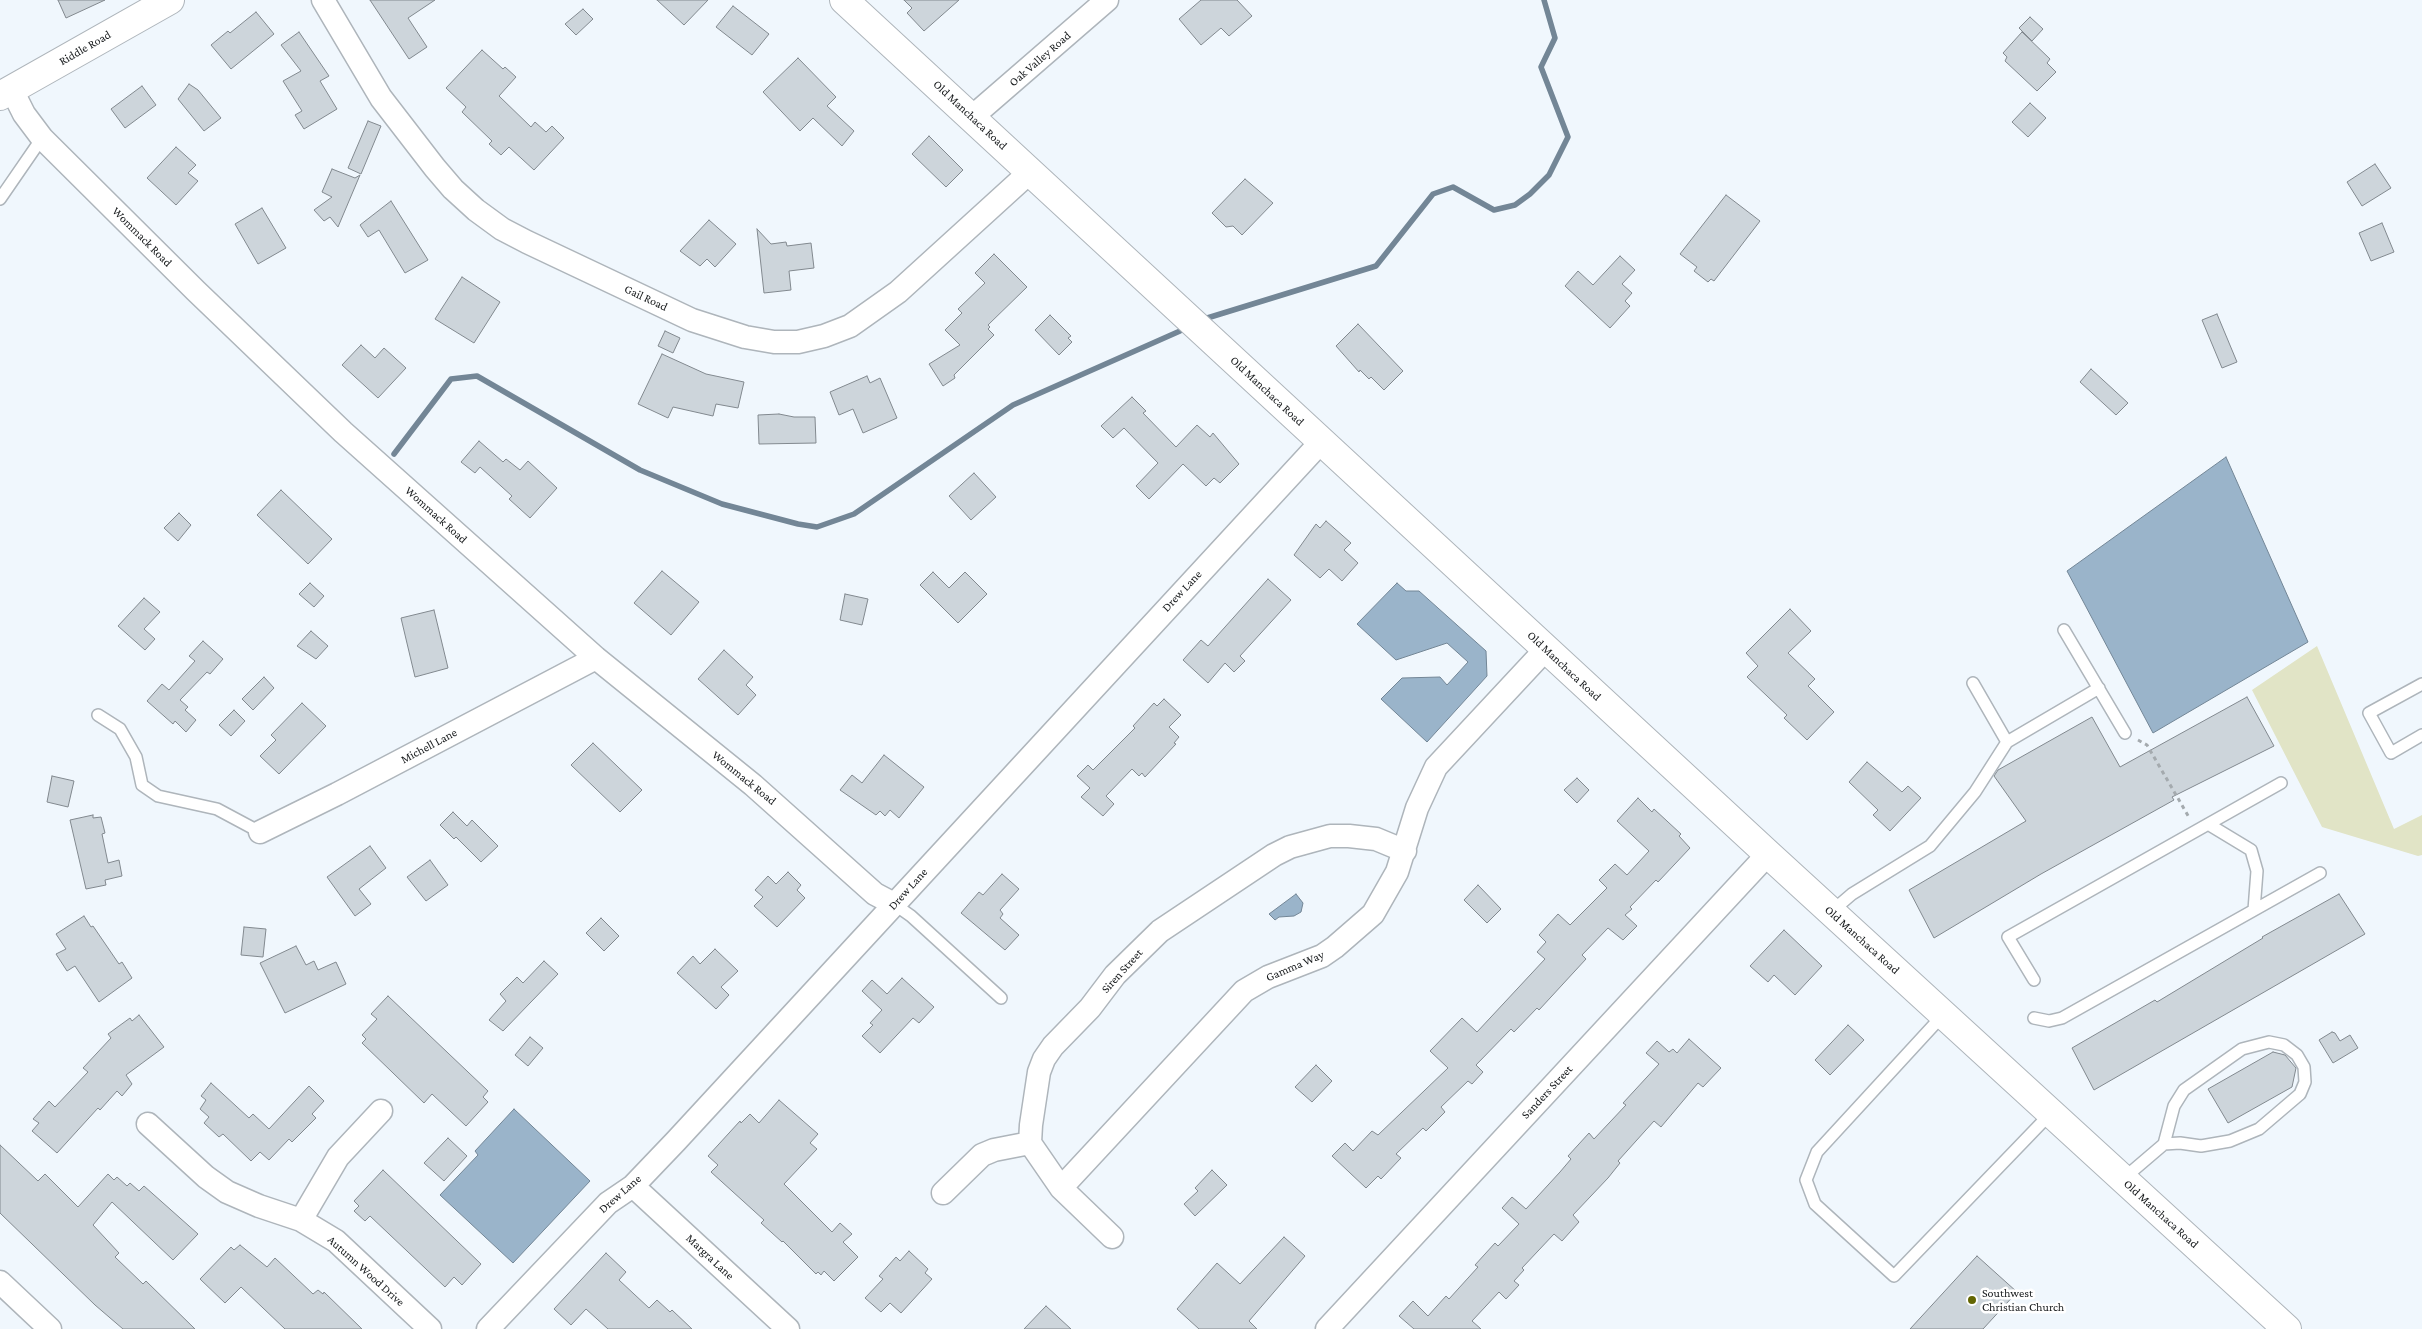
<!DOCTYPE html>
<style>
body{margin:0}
canvas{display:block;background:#f0f7fd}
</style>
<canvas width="2422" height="1329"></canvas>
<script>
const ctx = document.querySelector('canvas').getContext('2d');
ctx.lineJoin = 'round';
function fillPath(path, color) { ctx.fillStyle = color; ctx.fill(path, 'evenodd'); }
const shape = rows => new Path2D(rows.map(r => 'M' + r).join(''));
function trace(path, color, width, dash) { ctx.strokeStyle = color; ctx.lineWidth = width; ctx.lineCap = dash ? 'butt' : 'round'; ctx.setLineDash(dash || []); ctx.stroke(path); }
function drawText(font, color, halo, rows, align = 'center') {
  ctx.font = font + ' "Crimson Pro",serif'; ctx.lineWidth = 5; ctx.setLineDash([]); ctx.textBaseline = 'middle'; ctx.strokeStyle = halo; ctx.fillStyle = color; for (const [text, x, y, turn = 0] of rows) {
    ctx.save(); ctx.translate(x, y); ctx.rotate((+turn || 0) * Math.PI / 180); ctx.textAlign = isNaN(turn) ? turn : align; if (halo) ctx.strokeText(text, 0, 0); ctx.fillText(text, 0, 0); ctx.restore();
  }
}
const green = shape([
 [2317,646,2394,829,2422,815,2422,855,2418,856,2322,827,2252,690]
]);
const water = shape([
 [2226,457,2308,642,2153,733,2067,571,2226,457],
 [1397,583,1406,591,1419,591,1486,651,1487,676,1427,742,1381,699,1402,678,1440,677,1447,685,1468,662,1447,643,1396,660,1357,624,1397,583],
 [1296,894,1303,903,1301,912,1294,916,1279,917,1275,920,1269,914,1296,894],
 [514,1109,590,1181,513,1263,440,1195,478,1155,475,1151,514,1109]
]);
const stream = shape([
 [1204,319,1376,266,1433,194,1453,187,1494,210,1515,205,1530,194,1549,175,1568,137,1541,67,1555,38,1544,0],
 [394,454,451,379,477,376,640,470,722,504,798,524,817,527,854,514,1013,405,1180,331]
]);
const building = shape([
 [58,0,105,0,66,18,58,0],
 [370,0,435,0,408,18,427,47,409,59,370,0],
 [657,0,708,0,684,25,657,0],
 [904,0,959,0,924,31,907,13,912,8,904,0],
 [1201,0,1237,0,1252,16,1229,36,1221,28,1201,45,1179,19,1201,0],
 [733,6,769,34,752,55,716,27,733,6],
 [583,9,593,19,576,35,565,24,583,9],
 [256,12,274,34,231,69,211,45,228,31,230,33,256,12],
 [2030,17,2043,29,2032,41,2019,28,2030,17],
 [299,32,329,76,320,81,337,109,304,129,295,115,302,111,283,81,301,71,281,45,299,32],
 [2022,32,2050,59,2047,63,2056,72,2037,91,2005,61,2007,57,2003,53,2022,32],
 [482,50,503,69,505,67,516,77,499,96,531,127,535,122,546,132,552,126,564,138,534,170,509,147,501,155,489,144,492,141,462,112,466,107,446,88,482,50],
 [798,58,836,97,827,106,854,131,842,146,813,118,800,131,763,92,798,58],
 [189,84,198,90,221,118,204,131,178,99,189,84],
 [142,86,156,105,125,128,111,109,142,86],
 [2030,103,2046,118,2028,137,2012,122,2030,103],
 [368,121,381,126,361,174,348,168,368,121],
 [929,136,963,170,946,187,912,154,929,136],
 [176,147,196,165,188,173,198,181,176,205,147,178,176,147],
 [2375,164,2391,188,2362,206,2347,182,2375,164],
 [332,169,355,178,360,175,338,227,330,217,324,221,314,210,332,197,322,192,332,169],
 [1245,179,1273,203,1242,235,1233,226,1226,227,1212,213,1245,179],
 [1726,195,1760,221,1714,281,1711,279,1708,282,1694,271,1697,267,1680,254,1726,195],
 [391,201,428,260,405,273,379,230,368,237,360,225,391,201],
 [262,208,286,248,258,264,235,224,262,208],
 [709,220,736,244,715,267,707,259,700,266,680,251,709,220],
 [2382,223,2394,252,2371,261,2359,233,2382,223],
 [757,229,771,244,786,242,787,246,811,243,814,268,789,271,791,290,764,293,757,229],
 [994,254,1027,287,988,325,990,327,988,329,994,335,954,375,955,378,943,386,929,364,960,345,945,330,962,313,958,309,985,283,975,273,994,254],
 [1620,256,1635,270,1622,284,1632,293,1625,301,1630,306,1610,328,1565,286,1578,271,1593,285,1620,256],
 [462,277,500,302,474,343,435,319,462,277],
 [2217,314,2237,362,2222,368,2202,320,2217,314],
 [1050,315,1071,336,1068,338,1072,342,1059,355,1035,330,1050,315],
 [1358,324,1403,371,1384,390,1371,377,1369,379,1360,370,1359,372,1336,346,1358,324],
 [665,331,680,338,673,353,658,346,665,331],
 [361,345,375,358,384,348,406,368,378,398,342,365,361,345],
 [662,354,706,374,744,382,738,408,716,404,713,416,673,407,668,418,638,404,662,354],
 [2091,369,2128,403,2116,415,2080,382,2091,369],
 [867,376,870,383,880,378,897,418,863,433,853,409,839,415,830,392,867,376],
 [1132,397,1146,411,1143,413,1176,447,1197,425,1210,437,1213,433,1239,464,1220,483,1214,478,1206,486,1183,464,1149,499,1136,486,1158,463,1124,428,1113,438,1101,426,1132,397],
 [779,414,794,417,815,417,816,443,759,444,758,415,779,414],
 [479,441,503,462,506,459,520,470,528,461,557,488,530,518,509,499,512,496,480,467,475,473,461,462,479,441],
 [974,473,996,497,971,520,949,496,974,473],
 [281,490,332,539,308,564,257,515,281,490],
 [179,513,191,525,178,541,164,528,179,513],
 [1326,521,1351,543,1344,550,1358,563,1342,581,1329,569,1320,578,1294,555,1316,524,1320,528,1326,521],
 [662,571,699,602,671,635,634,603,662,571],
 [933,572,949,588,965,572,987,594,958,623,920,585,933,572],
 [1268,579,1291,600,1240,656,1245,661,1234,672,1225,663,1208,683,1183,660,1201,640,1208,646,1268,579],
 [310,583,324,596,314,607,299,594,310,583],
 [845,594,868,599,862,625,840,620,845,594],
 [144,598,160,612,144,629,155,639,145,650,118,626,144,598],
 [1790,609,1811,631,1788,653,1815,679,1808,686,1834,712,1807,740,1784,718,1787,715,1747,677,1758,666,1746,653,1790,609],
 [434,610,448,668,415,677,401,618,434,610],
 [311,631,328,646,316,659,297,646,311,631],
 [203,641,223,659,210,674,207,672,180,700,188,707,185,710,196,720,186,732,175,721,173,724,147,701,162,684,169,690,195,661,189,656,203,641],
 [724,650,753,677,746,685,756,695,738,715,698,679,724,650],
 [264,677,274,688,253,710,242,699,264,677],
 [2247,697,2274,746,2172,797,2174,800,2041,874,1934,938,1909,890,2026,821,1994,776,1998,770,2092,717,2120,767,2247,697],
 [1164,699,1181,715,1169,727,1179,737,1174,743,1176,744,1145,777,1142,773,1139,776,1132,769,1106,796,1114,804,1103,816,1081,797,1090,788,1077,776,1088,765,1093,770,1135,728,1133,726,1154,703,1157,706,1164,699],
 [302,703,326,726,279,774,260,756,276,740,271,735,302,703],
 [234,710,245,721,231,736,219,725,234,710],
 [593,743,642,790,620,812,571,765,593,743],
 [884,755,924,787,899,818,890,810,885,816,880,811,876,815,840,790,852,775,862,783,884,755],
 [1867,762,1902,792,1908,786,1921,798,1890,831,1873,815,1878,810,1849,782,1867,762],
 [52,776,74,781,68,807,47,802,52,776],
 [1577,778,1589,790,1577,803,1564,790,1577,778],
 [1638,798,1652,812,1654,809,1681,834,1679,836,1690,848,1658,882,1656,880,1630,907,1632,909,1625,915,1637,926,1623,940,1608,928,1582,955,1586,959,1539,1010,1537,1008,1514,1032,1511,1029,1476,1065,1483,1072,1472,1084,1468,1081,1441,1107,1445,1112,1426,1131,1423,1128,1396,1154,1401,1158,1381,1179,1378,1176,1366,1188,1332,1156,1345,1143,1353,1151,1372,1131,1378,1135,1448,1068,1430,1051,1462,1018,1477,1032,1545,959,1537,952,1546,942,1539,935,1558,914,1570,925,1607,888,1599,880,1615,864,1627,875,1649,851,1617,821,1638,798],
 [453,812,467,826,472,820,498,846,481,862,456,837,454,839,440,825,453,812],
 [93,815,93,818,101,817,105,833,102,834,108,863,119,860,122,876,105,880,106,885,86,889,70,820,93,815],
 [370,846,386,868,359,889,371,904,355,916,327,877,370,846],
 [430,860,448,885,426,901,407,877,430,860],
 [788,872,801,885,797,890,805,898,777,927,754,906,763,897,755,890,768,876,776,884,788,872],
 [1002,874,1019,889,1000,910,1003,914,1000,918,1019,935,1005,950,961,913,979,892,983,895,1002,874],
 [1478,885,1501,909,1487,923,1464,900,1478,885],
 [2339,894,2365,934,2094,1090,2072,1048,2155,1000,2157,1002,2263,938,2262,937,2339,894],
 [84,916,91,927,93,926,119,964,122,962,132,978,99,1002,75,966,67,971,56,954,66,949,56,934,84,916],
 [601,918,619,936,604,951,586,933,601,918],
 [244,927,266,929,263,957,241,955,244,927],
 [1784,930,1822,966,1795,995,1774,975,1768,982,1750,966,1784,930],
 [296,946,306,965,314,961,318,970,336,962,346,984,285,1013,260,963,296,946],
 [715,949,738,971,721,987,729,995,716,1009,677,973,693,956,700,964,715,949],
 [544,961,558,974,503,1031,489,1020,506,1001,500,994,517,977,523,983,544,961],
 [902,978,934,1007,919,1023,913,1018,880,1053,862,1036,873,1025,870,1023,882,1010,862,991,872,980,887,994,902,978],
 [388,996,488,1091,483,1097,488,1102,466,1126,432,1094,424,1103,362,1043,366,1039,362,1035,377,1019,371,1014,388,996],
 [139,1015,164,1047,126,1075,132,1084,122,1096,117,1091,100,1110,98,1108,57,1153,32,1131,39,1123,33,1119,49,1101,55,1107,88,1072,83,1068,111,1038,108,1034,130,1018,132,1021,139,1015],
 [1848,1025,1864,1040,1830,1075,1815,1060,1848,1025],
 [2332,1032,2335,1033,2340,1041,2350,1035,2358,1048,2333,1063,2319,1040,2332,1032],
 [530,1037,543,1048,528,1066,515,1055,530,1037],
 [1689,1039,1721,1068,1703,1087,1698,1083,1661,1127,1654,1121,1618,1161,1620,1163,1608,1178,1573,1215,1579,1222,1562,1241,1554,1234,1522,1268,1524,1270,1514,1281,1519,1285,1506,1299,1499,1292,1472,1321,1481,1329,1414,1329,1399,1316,1413,1301,1428,1316,1446,1296,1449,1299,1478,1267,1475,1265,1495,1243,1498,1246,1519,1224,1502,1208,1512,1197,1526,1209,1560,1172,1571,1159,1568,1156,1589,1133,1594,1139,1626,1105,1623,1103,1659,1064,1646,1053,1657,1041,1669,1052,1673,1049,1677,1053,1689,1039],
 [2273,1052,2285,1055,2296,1068,2292,1087,2228,1123,2208,1089,2273,1052],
 [1316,1065,1332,1081,1312,1102,1295,1087,1316,1065],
 [211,1083,249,1118,253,1114,269,1129,309,1086,324,1101,312,1114,316,1118,292,1142,289,1139,269,1160,260,1152,251,1161,223,1134,219,1137,204,1123,209,1117,200,1109,206,1100,201,1096,211,1083],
 [779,1100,818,1134,810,1143,817,1149,784,1184,832,1232,840,1223,852,1234,843,1242,858,1257,834,1281,824,1271,821,1275,818,1272,816,1274,783,1241,782,1242,761,1223,764,1220,711,1172,718,1165,708,1156,740,1121,741,1123,750,1114,759,1123,779,1100],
 [448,1138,467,1156,444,1181,424,1163,448,1138],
 [0,1145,38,1181,45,1174,78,1207,108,1174,114,1180,117,1177,127,1186,130,1183,139,1191,144,1186,198,1234,173,1260,112,1202,93,1225,119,1253,115,1257,143,1284,146,1281,195,1329,123,1329,95,1305,0,1213,0,1145],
 [383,1170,481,1264,462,1285,454,1277,445,1287,370,1216,365,1221,354,1211,359,1206,354,1201,383,1170],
 [1212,1170,1227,1185,1195,1216,1184,1204,1198,1191,1195,1188,1212,1170],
 [1284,1237,1305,1256,1249,1321,1257,1329,1199,1329,1177,1309,1217,1263,1240,1284,1284,1237],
 [240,1245,267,1267,275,1258,313,1294,318,1290,323,1294,324,1292,362,1329,285,1329,241,1287,225,1303,200,1279,231,1247,234,1250,240,1245],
 [909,1251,928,1269,925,1273,932,1279,901,1313,890,1303,881,1312,865,1298,883,1279,879,1276,896,1257,900,1261,909,1251],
 [606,1253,626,1272,619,1280,649,1308,657,1300,670,1312,672,1310,692,1329,608,1329,586,1309,571,1325,554,1309,606,1253],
 [1977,1256,2017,1292,1983,1329,1910,1329,1977,1256],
 [1046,1306,1071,1329,1024,1329,1046,1306]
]);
const path = shape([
 [2138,740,2147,745,2190,819]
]);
const service = shape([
 [0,199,42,138],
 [2064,630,2125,733],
 [1973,683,2007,742],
 [2422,684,2369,713,2391,753,2422,735],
 [98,715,120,729,136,757,142,785,158,796,217,809,260,832],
 [2208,824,2251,850,2257,871,2254,910],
 [894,904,911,916,1001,998],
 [1831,912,1852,894,1930,846,1975,792,2007,742,2099,688],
 [2034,980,2008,937,2281,783],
 [1943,1015,1817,1152,1806,1180,1815,1204,1894,1276,2051,1113],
 [2034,1018,2049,1021,2062,1018,2320,873],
 [2123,1179,2164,1144,2180,1143,2201,1146,2230,1141,2259,1129,2300,1094,2305,1082,2304,1067,2297,1055,2284,1045,2269,1042,2242,1049,2184,1090,2174,1106,2164,1144]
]);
const minor = shape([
 [323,0,381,98,435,168,453,189,476,210,502,229,527,242,692,320,745,337,774,342,798,342,824,336,850,326,898,292,1031,171],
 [12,90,24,114,42,138,196,291,343,432,596,658,753,785,875,894,894,904],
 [972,117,1107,0],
 [260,832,337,794,596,658],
 [148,1124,206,1177,227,1192,259,1206,301,1220,336,1241,430,1329],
 [633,1186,788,1329],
 [1061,1188,1244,991,1268,977,1322,956,1335,947,1373,914,1397,872,1417,808,1436,767,1546,649],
 [943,1193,982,1155,994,1150,1030,1143],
 [301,1220,338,1157,381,1111],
 [1112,1237,1061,1188,1030,1143,1031,1125,1039,1072,1044,1059,1053,1046,1090,1008,1115,975,1160,931,1274,855,1290,847,1330,836,1349,836,1376,839,1405,851],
 [0,1282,50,1329],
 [488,1329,608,1203,633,1186,676,1141,1321,442],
 [1327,1329,1768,854]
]);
const tertiary = shape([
 [844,0,1768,854,2287,1329],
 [0,96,170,0]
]);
const markers = [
 [1972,1300,5,"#636602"]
];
const streetNames = [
 ["Riddle Road",85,48,-30],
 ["Oak Valley Road",1040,59,-41],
 ["Old Manchaca Road",970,115,43],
 ["Wommack Road",142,237,45],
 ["Gail Road",646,298,25],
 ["Old Manchaca Road",1267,391,43],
 ["Wommack Road",436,515,42],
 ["Drew Lane",1182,591,-47],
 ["Old Manchaca Road",1564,666,43],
 ["Michell Lane",429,746,-28],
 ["Wommack Road",744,778,39],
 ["Drew Lane",908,889,-48],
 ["Old Manchaca Road",1862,940,42],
 ["Gamma Way",1295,966,-23],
 ["Siren Street",1122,971,-48],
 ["Sanders Street",1547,1092,-47],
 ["Drew Lane",620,1194,-41],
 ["Old Manchaca Road",2161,1214,42],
 ["Margra Lane",710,1257,43],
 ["Autumn Wood Drive",366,1271,42]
];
const poiNames = [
 ["Southwest",1982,1293],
 ["Christian Church",1982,1307]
];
fillPath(green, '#e1e4c6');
fillPath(water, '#9ab4ca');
trace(water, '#738696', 1);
trace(stream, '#738696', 5.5);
fillPath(building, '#cdd5db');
trace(building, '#82898f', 1);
trace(service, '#aeb5bb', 14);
trace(minor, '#aeb5bb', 25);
trace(tertiary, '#aeb5bb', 30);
trace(path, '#a4aaae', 3, [4, 4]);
trace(service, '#fff', 11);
trace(minor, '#fff', 22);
trace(tertiary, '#fff', 28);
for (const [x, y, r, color] of markers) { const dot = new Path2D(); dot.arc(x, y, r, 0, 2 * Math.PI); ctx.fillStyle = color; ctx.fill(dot); trace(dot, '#fff', 2); }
drawText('12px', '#171a1c', '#fff', streetNames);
drawText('12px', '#171a1c', '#fff', poiNames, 'left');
</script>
